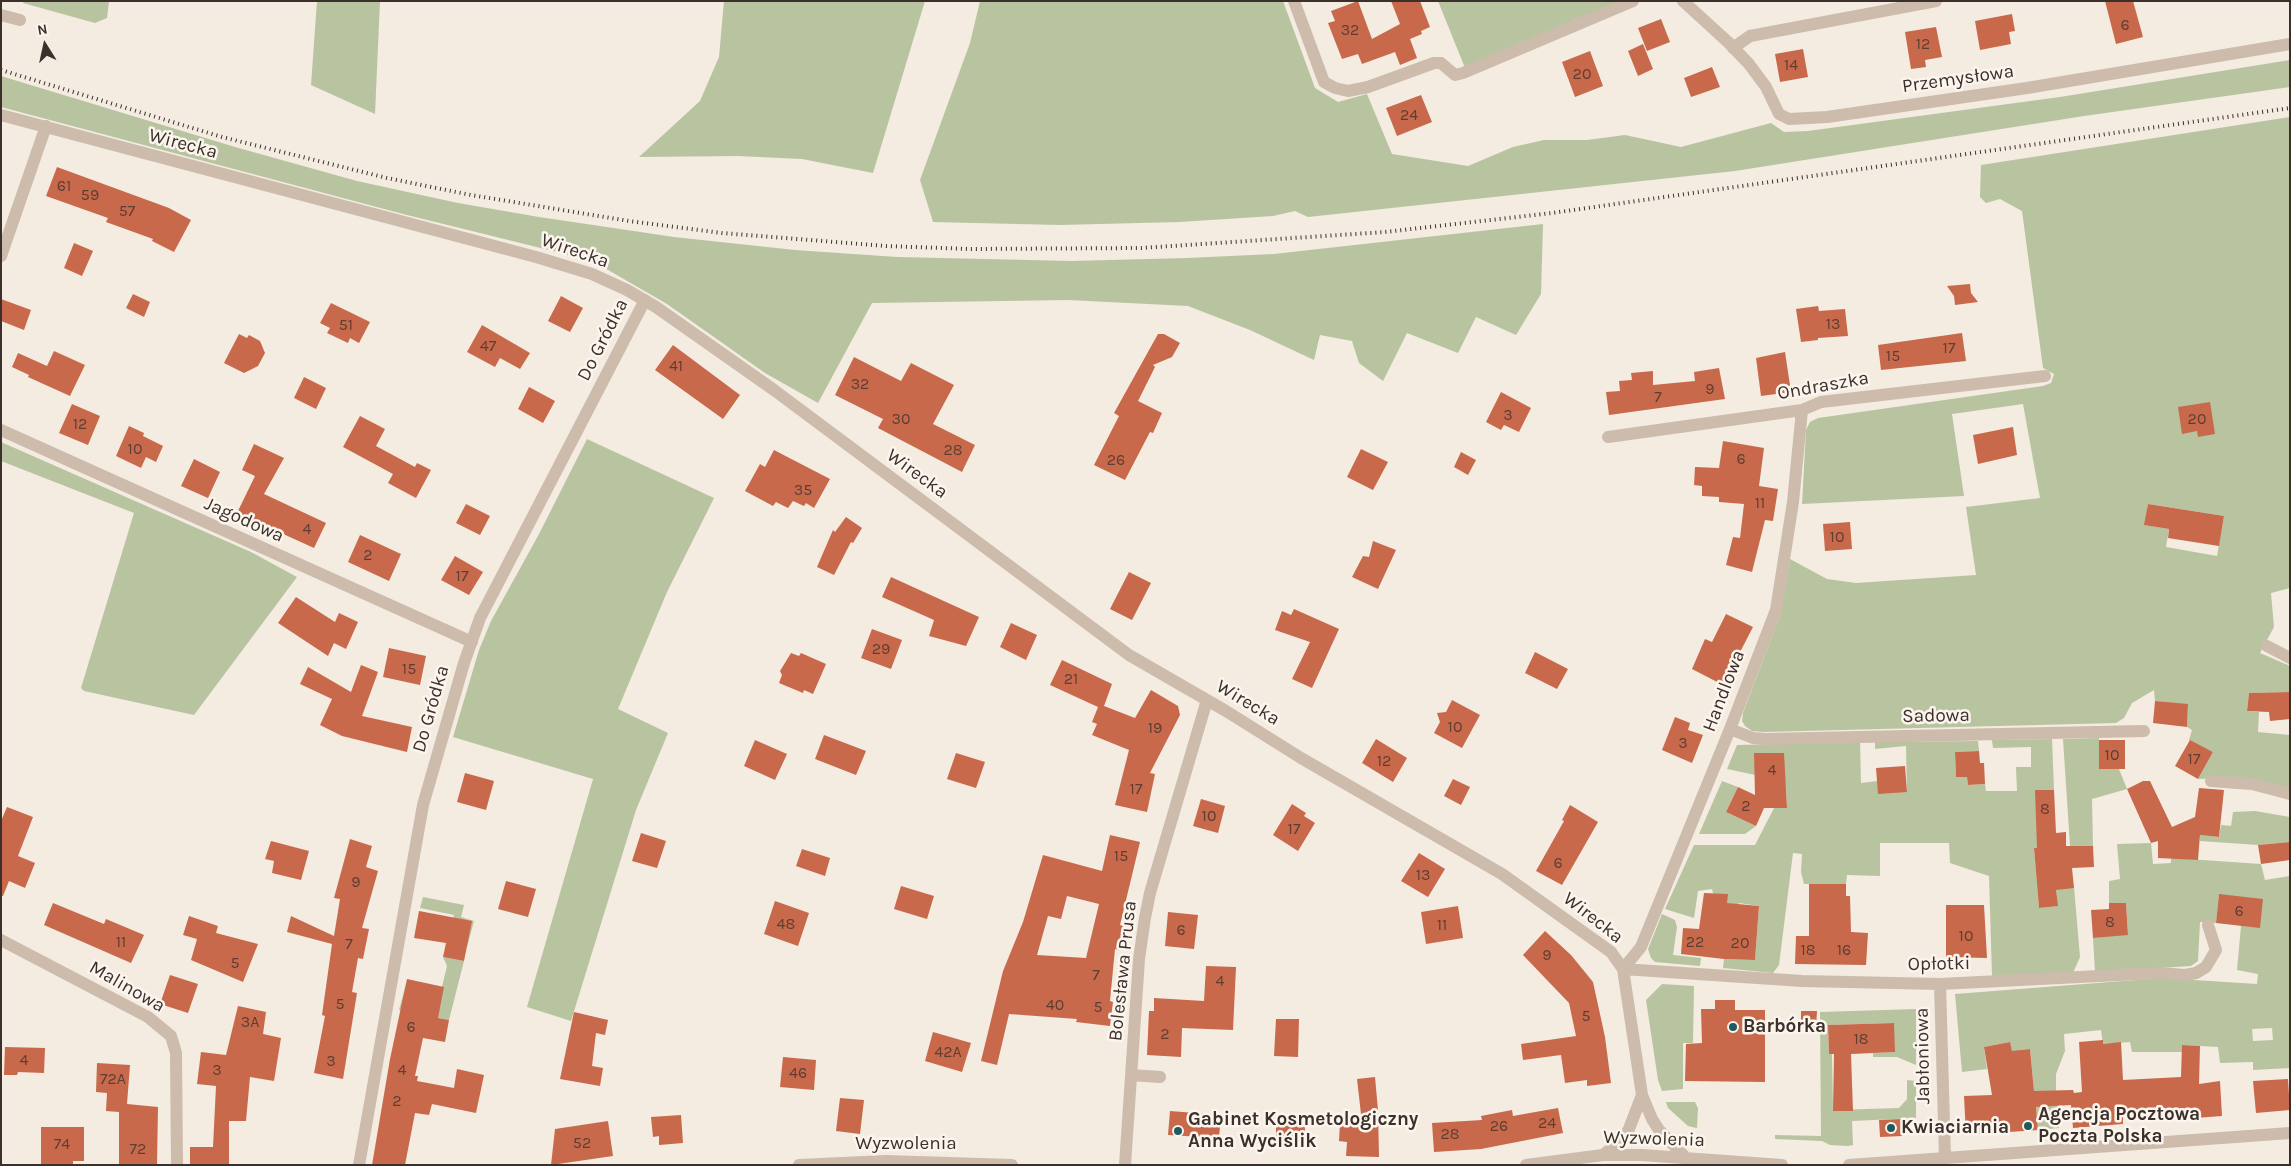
<!DOCTYPE html>
<meta charset="utf-8">
<style>
body{margin:0}
#map{position:relative;width:2291px;height:1166px;overflow:hidden;background:#f4ebe1;font-family:Karla,sans-serif}
canvas{display:block}
.frame{position:absolute;inset:0;border:2px solid #3b302b;pointer-events:none}
.north{position:absolute;left:20px;top:20px;width:50px;height:50px;-webkit-text-stroke:4px #fbf5ee;paint-order:stroke;rotate:350deg;font-size:14px;font-weight:700;line-height:20px;text-align:center;color:#3b302b}
.north::after{content:'';display:block;margin:auto;width:18px;height:22px;background:#3b302b;clip-path:polygon(50% 0,100% 100%,50% 72%,0 100%)}
</style>
<div id="map">
<canvas width="2291" height="1166"></canvas>
<div class="frame"></div>
<div class="north">N</div>
</div>
<script>
const ctx = document.querySelector('canvas').getContext('2d');
ctx.lineJoin = 'round';
function fillPath(path, color) { ctx.fillStyle = color; ctx.fill(path, 'evenodd'); }
const shape = rows => new Path2D(rows.map(r => 'M' + r).join(''));
function trace(path, color, width, dash) { ctx.strokeStyle = color; ctx.lineWidth = width; ctx.lineCap = dash ? 'butt' : 'round'; ctx.setLineDash(dash || []); ctx.stroke(path); }
function drawText(font, color, halo, rows, align = 'center') {
  ctx.font = font + ' Karla,sans-serif'; ctx.lineWidth = 5; ctx.setLineDash([]); ctx.textBaseline = 'middle'; ctx.strokeStyle = halo; ctx.fillStyle = color; for (const [text, x, y, turn = 0] of rows) {
    ctx.save(); ctx.translate(x, y); ctx.rotate((+turn || 0) * Math.PI / 180); ctx.textAlign = isNaN(turn) ? turn : align; if (halo) ctx.strokeText(text, 0, 0); ctx.fillText(text, 0, 0); ctx.restore();
  }
}
const green = shape([
 [24,1,109,1,107,18,95,23,23,3],
 [317,1,380,1,375,114,311,85],
 [724,1,925,1,873,173,802,159,738,156,639,157,700,101,719,57],
 [980,1,1283,1,1315,88,1338,102,1367,94,1392,154,1468,166,1513,147,1544,140,1587,140,1625,135,1681,147,1771,123,1784,132,1808,131,2060,97,2290,60,2290,87,2084,116,1735,171,1308,217,1295,211,1273,216,1179,222,1060,225,933,222,920,180,970,43],
 [1438,1,1623,1,1465,68],
 [1,76,235,147,357,181,458,203,539,217,674,237,795,250,897,257,1072,261,1187,258,1274,254,1543,224,1541,294,1516,335,1476,317,1458,353,1407,333,1383,381,1359,363,1352,341,1320,335,1314,360,1250,330,1188,306,1068,300,872,303,818,403,765,373,667,304,603,267,565,254,403,214,1,107],
 [2290,117,2290,588,2271,593,2274,627,2260,653,2290,666,2290,692,2249,693,2247,711,2259,712,2258,732,2290,735,2290,788,2239,777,2198,779,2213,752,2189,740,2192,730,2187,727,2188,705,2155,701,2154,690,2132,703,2124,718,2116,723,1764,732,1752,731,1745,726,1742,721,1743,713,1781,613,1790,559,1827,579,1856,583,1976,575,1966,507,2040,498,2023,404,1952,414,1964,496,1802,504,1806,430,1810,422,1818,418,2043,386,2051,383,2054,374,2043,368,2022,211,2000,199,1986,203,1980,197,1981,165],
 [2148,504,2224,516,2217,556,2166,547,2169,529,2145,525],
 [587,439,714,498,667,592,618,709,668,733,636,810,571,1021,527,1007,593,779,453,737,479,650,491,621,539,534],
 [1,442,251,552,297,577,194,715,84,691,81,688,134,513,1,461],
 [2099,738,2099,769,2119,769,2127,789,2092,799,2093,846,2070,846,2063,739],
 [2052,739,2054,790,2035,790,2053,847,2034,848,2039,908,2057,906,2056,890,2074,887,2080,957,2073,973,1992,976,1989,876,1950,863,1949,843,1880,843,1880,876,1847,875,1846,884,1804,884,1801,872,1802,854,1793,853,1779,965,1773,973,1723,968,1724,959,1755,960,1759,906,1739,903,1737,916,1713,893,1712,889,1698,891,1694,918,1665,909,1694,845,1755,845,1774,808,1787,808,1786,786,1768,786,1760,776,1727,769,1737,745,1860,742,1861,783,1877,781,1907,792,1906,746,1875,749,1875,742,1978,741,1979,751,1955,752,1956,777,1967,777,1968,785,1985,784,1986,791,2017,791,2016,767,2031,767,2031,747,1993,748,1992,740],
 [1722,781,1738,787,1726,812,1756,826,1745,834,1699,834],
 [2255,811,2290,817,2290,842,2258,845,2200,841,2200,835,2219,837,2221,825,2231,826,2233,812],
 [2151,843,2153,864,2171,863,2171,845,2188,859,2261,864,2265,880,2290,876,2290,1068,2253,1070,2253,1062,2220,1063,2218,1047,2182,1045,2182,1052,2132,1052,2130,1042,2103,1044,2101,1030,2064,1034,2065,1051,2056,1074,2056,1091,2034,1091,2030,1049,2021,1050,2022,1064,2014,1064,2010,1042,1984,1047,1987,1069,1962,1072,1955,994,2162,978,2257,984,2258,974,2237,970,2241,926,2219,895,2216,923,2200,922,2198,961,2191,966,2095,972,2093,938,2128,934,2126,903,2109,903,2109,881,2120,879,2117,844],
 [2272,1028,2273,1040,2253,1041,2252,1029],
 [423,897,464,905,461,917,474,921,467,947,455,945,450,932,454,915,420,908],
 [1662,914,1675,920,1677,927,1673,955,1701,958,1700,966,1655,962,1651,958,1648,949],
 [443,957,464,961,449,1020,399,1010,406,984,441,991,447,966],
 [1662,984,1694,986,1693,1043,1683,1043,1683,1089,1662,1091,1658,1080,1646,1000],
 [1916,1009,1916,1065,1897,1057,1873,1057,1873,1053,1894,1052,1893,1023,1828,1025,1829,1054,1832,1054,1833,1110,1899,1108,1907,1099,1907,1080,1916,1081,1916,1118,1852,1121,1853,1145,1848,1146,1830,1145,1822,1141,1775,1139,1775,1135,1821,1136,1820,1012],
 [1666,1102,1695,1102,1698,1108,1697,1128,1688,1126,1668,1108],
 [2057,1105,2059,1128,2038,1130,2036,1107]
]);
const building = shape([
 [1358,1,1372,39,1400,24,1391,1,1420,1,1430,27,1421,31,1422,34,1410,39,1417,58,1400,65,1395,52,1362,64,1358,54,1342,59,1328,23,1335,21,1331,11],
 [2105,1,2133,1,2143,37,2116,44],
 [2012,14,2015,31,2009,32,2011,44,1980,50,1975,21],
 [1661,19,1670,42,1647,51,1638,28],
 [1936,27,1942,57,1925,60,1926,67,1911,69,1905,32],
 [1643,44,1653,69,1638,76,1628,51],
 [1803,49,1808,77,1780,82,1775,54],
 [1590,51,1603,86,1575,97,1562,62],
 [1712,67,1720,87,1691,97,1684,78],
 [1421,95,1432,122,1397,136,1386,108],
 [57,167,169,208,191,220,174,252,152,241,153,239,106,222,108,218,46,196],
 [74,243,93,251,82,276,64,268],
 [1970,284,1971,293,1978,302,1955,305,1954,296,1947,286],
 [133,294,150,302,144,317,126,308],
 [561,296,583,308,570,332,548,321],
 [1,299,31,310,24,330,1,321],
 [331,303,370,322,359,343,350,338,348,343,327,333,330,328,320,323],
 [1818,306,1819,311,1845,309,1848,336,1818,338,1818,340,1801,342,1796,309],
 [482,325,530,353,520,369,500,358,495,367,467,352],
 [1962,333,1966,361,1881,370,1878,345],
 [239,334,247,338,249,335,260,341,265,353,258,366,244,373,224,363],
 [1158,334,1164,334,1180,343,1172,357,1153,365,1155,367,1138,401,1162,413,1153,433,1150,432,1125,480,1094,465,1119,416,1114,413],
 [673,345,740,395,723,419,655,370],
 [54,351,85,365,70,396,28,377,29,375,12,367,18,353,47,366],
 [1785,352,1791,392,1761,396,1756,358],
 [854,357,901,381,911,363,954,385,933,424,975,445,962,472,878,428,883,419,835,395],
 [1719,368,1725,399,1609,415,1606,392,1620,391,1619,381,1632,380,1631,373,1653,371,1653,385,1695,381,1694,372],
 [304,377,326,388,316,409,294,398],
 [529,387,555,401,543,423,518,409],
 [1501,392,1531,408,1519,432,1504,425,1501,430,1486,422],
 [2210,402,2215,434,2198,437,2197,431,2182,434,2178,407],
 [72,404,100,416,88,445,59,433],
 [360,416,385,429,376,446,415,467,417,463,431,470,416,498,388,483,393,474,343,447],
 [129,426,144,433,143,436,163,446,156,462,146,457,141,468,116,456],
 [2013,427,2017,455,1978,464,1973,435],
 [1723,441,1764,448,1759,486,1778,489,1773,521,1765,520,1752,572,1726,565,1733,537,1740,538,1744,504,1719,502,1719,497,1702,496,1702,486,1694,485,1695,467,1719,468],
 [254,444,284,458,264,494,326,523,314,548,237,513,255,476,242,470],
 [1361,449,1388,462,1373,490,1347,477],
 [774,450,830,479,814,508,806,503,804,506,793,501,788,508,776,502,773,506,745,491,760,464,765,467],
 [1461,452,1476,460,1468,475,1454,467],
 [194,459,220,472,208,498,181,486],
 [466,504,490,516,480,535,456,523],
 [2148,504,2224,516,2219,546,2168,538,2169,529,2144,525],
 [846,517,862,528,853,543,851,542,834,575,817,567,833,530,835,532],
 [1850,522,1852,549,1825,551,1823,524],
 [360,535,401,554,389,581,348,562],
 [1373,541,1396,550,1378,589,1352,577,1363,556,1369,557],
 [455,556,483,572,469,595,441,580],
 [1129,572,1151,583,1132,620,1110,609],
 [891,577,979,617,966,646,929,636,934,620,882,597],
 [296,597,335,622,339,613,358,622,346,649,334,643,328,656,278,623],
 [1294,609,1339,629,1312,688,1292,679,1310,642,1275,630,1282,611,1291,615],
 [1726,614,1753,627,1723,685,1692,669,1705,639,1712,642],
 [1011,623,1037,635,1026,660,1000,647],
 [872,629,902,640,891,669,861,658],
 [389,648,426,656,420,685,383,677],
 [1535,652,1568,669,1557,689,1525,673],
 [791,653,799,656,801,653,826,664,813,694,804,690,803,693,779,683,782,675,780,671],
 [1062,660,1112,684,1104,706,1135,718,1151,690,1178,706,1180,715,1150,773,1155,774,1147,812,1115,805,1129,750,1092,735,1097,724,1092,722,1098,707,1050,685],
 [361,665,378,672,362,716,412,727,407,752,342,736,320,725,332,699,300,684,308,667,351,692],
 [2290,692,2290,719,2270,721,2269,712,2247,711,2249,693],
 [1452,700,1480,715,1462,748,1434,733,1440,722,1437,713,1446,712],
 [2155,701,2188,704,2187,727,2153,723],
 [1675,717,1690,723,1688,730,1703,735,1692,763,1662,750],
 [824,735,866,751,856,775,815,759],
 [1376,739,1407,758,1393,782,1362,763],
 [755,740,787,754,775,780,744,766],
 [2099,740,2125,740,2125,769,2099,769],
 [2190,740,2213,752,2198,779,2175,766],
 [1979,751,1980,763,1984,763,1985,784,1968,785,1967,777,1956,777,1955,752],
 [956,753,985,762,976,788,947,779],
 [1754,753,1784,753,1787,808,1764,808,1756,826,1726,812,1738,787,1755,795],
 [1905,766,1907,792,1878,794,1876,768],
 [465,773,494,781,486,810,457,802],
 [1453,779,1470,787,1461,805,1444,796],
 [2143,781,2150,781,2172,827,2195,817,2199,788,2224,790,2219,837,2200,835,2198,860,2158,858,2158,841,2151,843,2127,789],
 [2035,790,2054,790,2056,833,2066,832,2066,846,2093,846,2094,867,2072,868,2074,888,2056,890,2058,906,2039,908,2034,848,2037,848],
 [1201,799,1225,806,1218,833,1193,826],
 [1292,804,1306,813,1304,816,1315,823,1298,851,1273,835],
 [1570,805,1598,822,1562,885,1536,871,1564,821,1562,820],
 [7,807,33,817,18,856,35,863,25,888,9,881,3,896,1,896,1,821],
 [641,833,666,841,657,868,632,861],
 [1110,835,1140,842,1120,925,1124,926,1119,950,1115,949,1110,1001,1113,1002,1110,1026,1076,1022,1077,1019,1009,1014,997,1065,981,1061,1003,971,1023,922,1043,855,1102,871],
 [1067,896,1099,904,1086,958,1037,955,1048,916,1061,919],
 [350,839,372,846,366,867,378,871,362,928,369,929,363,959,358,958,352,992,357,993,343,1079,314,1073,325,1016,322,1015,332,944,287,932,291,916,334,936,340,899,334,898],
 [271,841,309,851,301,880,272,873,274,861,265,859],
 [2290,842,2290,860,2261,864,2258,845],
 [802,849,830,858,825,876,796,866],
 [1419,853,1445,869,1428,897,1401,881],
 [506,881,536,889,528,917,498,909],
 [1809,884,1846,884,1846,896,1850,896,1851,932,1868,933,1866,965,1795,964,1796,936,1809,936],
 [901,886,934,896,927,919,894,909],
 [1704,893,1728,894,1727,903,1759,906,1755,960,1724,959,1681,954,1683,928,1699,929],
 [2219,894,2263,899,2260,928,2216,923],
 [775,901,809,913,798,946,764,934],
 [53,903,104,924,106,919,144,935,131,963,44,925],
 [2109,903,2126,903,2128,935,2093,938,2091,910,2109,909],
 [1946,905,1984,905,1987,958,1946,957],
 [1458,906,1463,938,1426,944,1421,912],
 [419,911,472,921,464,961,443,957,446,943,414,938],
 [1168,912,1198,915,1194,949,1165,946],
 [189,916,218,926,216,933,258,944,243,982,191,960,197,939,183,935],
 [1545,931,1571,955,1593,982,1605,1037,1611,1083,1587,1086,1587,1080,1565,1083,1561,1055,1523,1060,1521,1044,1576,1036,1569,1003,1523,955],
 [1206,966,1236,967,1233,1030,1182,1028,1181,1057,1147,1055,1149,1011,1154,1011,1154,998,1204,1001],
 [170,975,198,984,188,1013,160,1004],
 [407,979,444,987,438,1018,449,1020,445,1042,423,1038,415,1076,418,1076,417,1081,454,1088,457,1069,484,1075,476,1113,432,1104,429,1115,415,1113,405,1165,372,1165,390,1059],
 [1715,1000,1735,1000,1735,1010,1765,1010,1765,1082,1685,1081,1686,1044,1702,1043,1701,1009,1715,1009],
 [238,1006,266,1012,263,1034,281,1038,274,1081,250,1077,246,1121,229,1121,229,1165,190,1165,190,1147,213,1147,216,1086,197,1084,201,1052,226,1055],
 [1801,1011,1817,1011,1816,1028,1801,1027],
 [574,1012,608,1020,605,1035,596,1033,592,1066,603,1068,600,1086,560,1079],
 [1276,1019,1299,1019,1298,1057,1274,1056],
 [1894,1023,1895,1052,1851,1054,1853,1111,1833,1111,1834,1054,1829,1054,1828,1025],
 [933,1032,971,1043,962,1072,925,1061],
 [2103,1040,2103,1044,2121,1042,2123,1080,2181,1077,2182,1045,2200,1046,2199,1084,2220,1081,2222,1116,2182,1119,2182,1111,2123,1114,2123,1124,2073,1128,2071,1105,2036,1107,2038,1130,1966,1135,1964,1096,1992,1095,1984,1047,2010,1042,2012,1051,2030,1049,2034,1091,2073,1090,2074,1093,2082,1092,2079,1042],
 [5,1047,45,1048,44,1073,18,1072,17,1075,4,1075],
 [783,1057,816,1060,814,1090,780,1087],
 [97,1063,130,1065,127,1104,158,1107,157,1165,119,1165,119,1112,106,1111,107,1093,96,1092],
 [1375,1077,1378,1110,1379,1157,1346,1156,1347,1142,1339,1141,1340,1123,1362,1123,1357,1079],
 [2288,1079,2290,1110,2256,1113,2253,1081],
 [840,1098,864,1100,860,1134,836,1131],
 [1558,1108,1563,1133,1481,1149,1434,1152,1432,1123,1482,1120,1481,1116,1512,1110,1513,1116],
 [1170,1111,1221,1115,1219,1138,1168,1135],
 [681,1115,683,1143,659,1145,659,1136,653,1137,651,1117],
 [1276,1117,1305,1117,1305,1145,1276,1144],
 [1901,1119,1902,1136,1880,1137,1879,1120],
 [608,1121,613,1156,551,1165,555,1129],
 [41,1127,84,1127,84,1161,73,1161,73,1165,41,1165]
]);
const minor = shape([
 [1294,1,1324,82,1335,88,1348,91,1368,87,1434,63,1441,63,1455,75,1463,73,1633,1],
 [1683,1,1729,43,1749,64,1766,87,1779,114,1789,119,1827,117,2027,88,2290,44],
 [1,15,20,20],
 [1733,48,1750,36,1936,1],
 [1,115,536,257,592,274,627,290,656,307,774,390,1129,655,1226,711,1301,758,1502,874,1611,952,1623,969,1642,1095,1652,1119,1659,1130,1686,1158],
 [1,256,46,126],
 [1,430,472,642],
 [1608,437,1802,410,1821,402,2045,376],
 [2267,646,2290,658],
 [1730,729,1753,738,1765,739,2144,731],
 [2211,781,2252,784,2290,794],
 [1,940,148,1017,171,1036,176,1053,177,1165],
 [1623,969,1802,981,1940,984,2159,973,2185,975,2196,973,2206,967,2216,950,2208,925],
 [1623,969,1641,947,1730,729,1776,610,1793,502,1802,410],
 [1940,984,1945,1158],
 [1131,1075,1160,1077],
 [1603,1155,1622,1140,1629,1129,1642,1095],
 [359,1165,423,805,464,663,480,618,645,300],
 [799,1165,886,1161,1012,1165],
 [1125,1165,1139,959,1145,918,1150,893,1207,700],
 [1526,1165,1603,1155,1642,1155,1782,1165],
 [1849,1165,2290,1133]
]);
const rail = shape([
 [1,70,222,137,387,178,471,195,629,221,722,233,886,246,970,249,1141,248,1385,232,1552,213,2290,108]
]);
const markers = [
 [1733,1027,5,"#1f5a5e"],
 [2028,1126,5,"#1f5a5e"],
 [1891,1128,5,"#1f5a5e"],
 [1178,1131,5,"#1f5a5e"]
];
const numberNames = [
 ["6",2125,25],
 ["32",1350,30],
 ["12",1923,44],
 ["14",1791,65],
 ["20",1582,74],
 ["24",1409,115],
 ["61",64,186],
 ["59",90,195],
 ["57",127,211],
 ["13",1833,324],
 ["51",346,325],
 ["47",488,346],
 ["17",1949,348],
 ["15",1893,356],
 ["41",676,366],
 ["32",860,384],
 ["9",1710,389],
 ["7",1658,397],
 ["3",1508,415],
 ["30",901,419],
 ["20",2197,419],
 ["12",80,424],
 ["10",135,449],
 ["28",953,450],
 ["6",1741,459],
 ["26",1116,460],
 ["35",803,490],
 ["11",1760,503],
 ["4",307,529],
 ["10",1837,537],
 ["2",368,555],
 ["17",462,576],
 ["29",881,649],
 ["15",409,669],
 ["21",1071,679],
 ["10",1455,727],
 ["19",1155,728],
 ["3",1683,743],
 ["10",2112,755],
 ["17",2194,759],
 ["12",1384,761],
 ["4",1772,770],
 ["17",1136,789],
 ["2",1746,806],
 ["8",2045,809],
 ["10",1209,816],
 ["17",1294,829],
 ["15",1121,856],
 ["6",1558,863],
 ["13",1423,875],
 ["9",356,882],
 ["6",2239,911],
 ["8",2110,922],
 ["48",786,924],
 ["11",1442,925],
 ["6",1181,930],
 ["10",1966,936],
 ["11",121,942],
 ["22",1695,942],
 ["20",1740,943],
 ["7",349,944],
 ["18",1808,950],
 ["16",1844,950],
 ["9",1547,955],
 ["5",235,963],
 ["7",1096,975],
 ["4",1220,981],
 ["5",340,1004],
 ["40",1055,1005],
 ["5",1098,1007],
 ["5",1586,1016],
 ["3A",250,1022],
 ["6",411,1027],
 ["2",1165,1034],
 ["18",1861,1039],
 ["42A",948,1052],
 ["4",24,1060],
 ["3",331,1061],
 ["3",217,1070],
 ["4",402,1070],
 ["46",798,1073],
 ["72A",113,1079],
 ["2",397,1101],
 ["24",1547,1123],
 ["26",1499,1126],
 ["28",1450,1134],
 ["52",582,1143],
 ["74",62,1144],
 ["72",138,1149]
];
const streetNames = [
 ["Przemysłowa",1958,79,-8],
 ["Wirecka",183,144,15],
 ["Wirecka",575,251,19],
 ["Do Gródka",603,340,-63],
 ["Ondraszka",1823,386,-10],
 ["Wirecka",917,474,36],
 ["Jagodowa",244,520,24],
 ["Handlowa",1724,691,-69],
 ["Wirecka",1248,703,31],
 ["Do Gródka",431,709,-74],
 ["Sadowa",1936,716,-1],
 ["Wirecka",1593,918,38],
 ["Opłotki",1939,964,-1],
 ["Bolesława Prusa",1123,971,-84],
 ["Malinowa",127,987,30],
 ["Jabłoniowa",1923,1056,-91],
 ["Wyzwolenia",1654,1139,2],
 ["Wyzwolenia",906,1144]
];
const poiNames = [
 ["Barbórka",1743,1027],
 ["Agencja Pocztowa",2038,1115],
 ["Poczta Polska",2038,1137],
 ["Gabinet Kosmetologiczny",1188,1120],
 ["Anna Wyciślik",1188,1142],
 ["Kwiaciarnia",1901,1128]
];
fillPath(green, '#b8c4a0');
fillPath(building, '#c8694b');
trace(minor, '#cdbbac', 12);
trace(rail, '#3b302b', 4, [1, 4]);
for (const [x, y, r, color] of markers) { const dot = new Path2D(); dot.arc(x, y, r, 0, 2 * Math.PI); ctx.fillStyle = color; ctx.fill(dot); trace(dot, '#fbf5ee', 2); }
drawText('16px', '#5e3e33', null, numberNames);
drawText('19px', '#3b302b', '#fbf5ee', streetNames);
drawText('bold 19px', '#3b302b', '#fbf5ee', poiNames, 'left');
</script>
